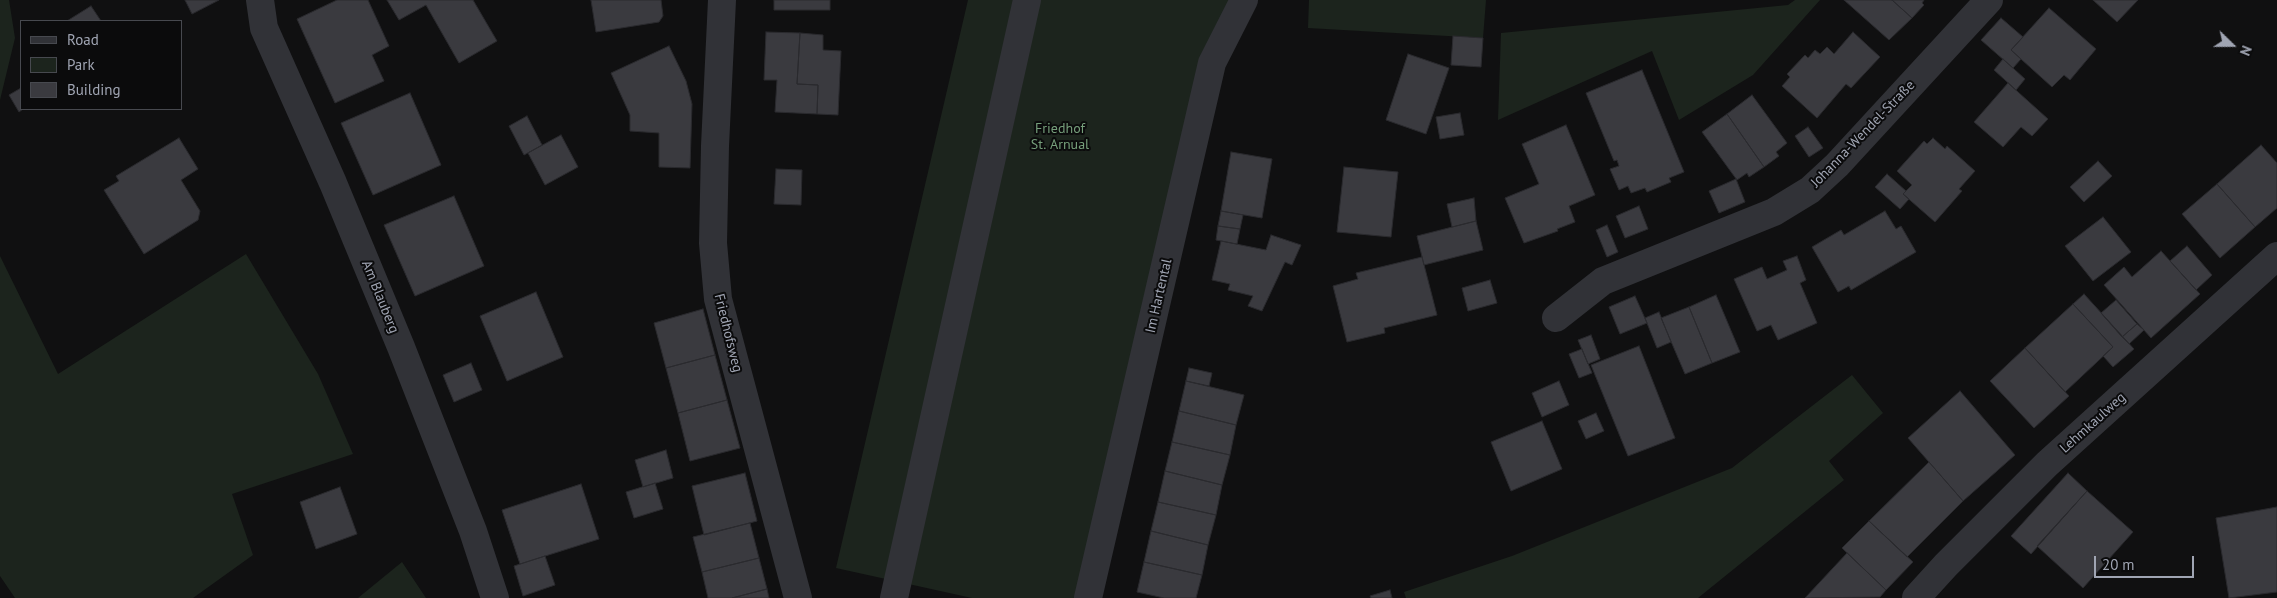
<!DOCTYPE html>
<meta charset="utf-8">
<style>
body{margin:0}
#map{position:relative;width:2277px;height:598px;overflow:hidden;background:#101011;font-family:"PT Sans",sans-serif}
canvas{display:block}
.legend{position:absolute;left:20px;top:20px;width:162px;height:90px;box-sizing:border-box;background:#0b0b0c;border:1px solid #47494f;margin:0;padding:6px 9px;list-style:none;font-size:15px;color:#a0a5b3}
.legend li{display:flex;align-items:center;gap:10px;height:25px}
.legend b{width:25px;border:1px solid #47494f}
.north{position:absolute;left:2207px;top:20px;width:50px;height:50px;-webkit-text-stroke:4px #0b0b0c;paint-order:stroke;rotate:112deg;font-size:14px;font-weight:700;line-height:20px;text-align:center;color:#a0a5b3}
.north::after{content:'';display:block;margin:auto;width:18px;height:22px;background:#a0a5b3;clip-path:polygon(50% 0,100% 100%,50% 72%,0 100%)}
.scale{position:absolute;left:2094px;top:556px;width:100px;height:22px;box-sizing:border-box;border:2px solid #a0a5b3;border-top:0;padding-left:6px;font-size:15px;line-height:18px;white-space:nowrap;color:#a0a5b3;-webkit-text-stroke:4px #0b0b0c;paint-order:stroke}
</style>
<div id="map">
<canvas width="2277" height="598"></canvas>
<ul class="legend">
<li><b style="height:6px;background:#313237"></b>Road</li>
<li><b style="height:14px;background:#1c241d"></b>Park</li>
<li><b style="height:14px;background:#3a3a3f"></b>Building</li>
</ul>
<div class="north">N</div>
<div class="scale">20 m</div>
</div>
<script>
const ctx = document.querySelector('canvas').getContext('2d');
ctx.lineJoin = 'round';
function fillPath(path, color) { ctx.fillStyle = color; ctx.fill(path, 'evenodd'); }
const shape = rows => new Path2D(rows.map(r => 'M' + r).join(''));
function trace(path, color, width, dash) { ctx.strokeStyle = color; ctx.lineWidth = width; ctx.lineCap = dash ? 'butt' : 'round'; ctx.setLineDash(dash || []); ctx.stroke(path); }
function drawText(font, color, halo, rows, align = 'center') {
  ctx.font = font + ' "PT Sans",sans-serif'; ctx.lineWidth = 4; ctx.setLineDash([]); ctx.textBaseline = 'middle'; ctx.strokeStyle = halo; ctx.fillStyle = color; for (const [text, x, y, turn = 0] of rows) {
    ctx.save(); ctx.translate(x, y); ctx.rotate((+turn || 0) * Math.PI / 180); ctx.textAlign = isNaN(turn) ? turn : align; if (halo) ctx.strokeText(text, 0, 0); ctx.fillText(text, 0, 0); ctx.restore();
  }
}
const green = shape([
 [0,0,9,0,15,38,0,100],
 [968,0,1231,0,1077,598,972,598,836,568],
 [1309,0,1486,0,1483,38,1308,28],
 [1795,0,1820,0,1753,75,1679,120,1652,51,1498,120,1501,33,1788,5],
 [246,254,318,374,353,454,232,494,253,555,193,598,15,598,0,576,0,256,58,374],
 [1852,375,1883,413,1829,461,1844,480,1698,598,1406,598,1404,592,1512,556,1732,468],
 [402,562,426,598,358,598]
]);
const building = shape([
 [185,0,219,0,192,14,185,0],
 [337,0,368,0,389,46,372,55,384,81,335,103,297,19,337,0],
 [387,0,473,0,497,41,459,63,426,5,399,20,387,0],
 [591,0,661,0,663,16,659,22,596,32,591,0],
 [774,0,830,0,830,10,774,10,774,0],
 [1844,0,1892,0,1912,18,1889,40,1844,0],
 [1892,0,1924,0,1922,3,1924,5,1912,18,1892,0],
 [2093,0,2138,0,2117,22,2093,0],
 [91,6,101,21,67,21,91,6],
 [2049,8,2096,49,2070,80,2064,75,2052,87,2011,50,2049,8],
 [2001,18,2023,37,2011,50,2021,59,2013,68,1981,40,2001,18],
 [766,32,800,33,797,84,818,85,817,114,775,112,777,80,764,80,766,32],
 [1853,32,1880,57,1851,88,1846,84,1817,118,1782,86,1790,77,1787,74,1805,55,1808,58,1815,50,1820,54,1827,47,1834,54,1853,32],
 [800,33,823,35,823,50,841,51,838,115,817,114,818,85,797,84,800,33],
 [1453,36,1483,38,1481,67,1451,65,1453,36],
 [669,46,686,81,692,104,690,168,659,167,659,133,630,131,630,115,611,73,669,46],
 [1408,54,1449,68,1426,134,1386,120,1408,54],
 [2003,59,2025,79,2016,90,1994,70,2003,59],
 [1642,70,1684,172,1669,178,1671,182,1647,192,1645,188,1631,193,1628,186,1619,190,1610,169,1619,166,1617,160,1614,161,1586,93,1642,70],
 [2008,83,2048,119,2032,136,2021,127,2003,147,1974,122,2008,83],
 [21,88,21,109,23,109,19,112,9,95,21,88],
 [410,93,441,165,373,195,341,123,410,93],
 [1752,95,1787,143,1776,152,1779,156,1764,167,1727,114,1752,95],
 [1460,113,1464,135,1440,139,1436,117,1460,113],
 [1727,114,1764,167,1749,177,1747,173,1737,180,1702,132,1727,114],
 [527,116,542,145,524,155,509,126,527,116],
 [1566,125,1595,195,1569,206,1575,222,1557,229,1558,231,1524,243,1505,198,1539,184,1522,144,1566,125],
 [1808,127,1823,148,1809,157,1795,136,1808,127],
 [561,135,578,167,545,185,528,153,561,135],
 [179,138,198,169,181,180,200,211,198,220,144,254,104,190,119,181,116,176,179,138],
 [1933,138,1945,149,1947,146,1975,171,1959,189,1962,191,1935,222,1903,194,1912,185,1897,171,1924,141,1927,144,1933,138],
 [2261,145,2277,163,2277,208,2255,227,2217,184,2261,145],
 [1231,152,1272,159,1262,218,1221,211,1231,152],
 [2098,161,2112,176,2084,202,2070,187,2098,161],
 [1344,167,1398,172,1391,237,1337,232,1344,167],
 [776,169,802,170,801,205,774,204,776,169],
 [1887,174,1906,191,1903,194,1909,199,1900,209,1875,187,1887,174],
 [1736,179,1745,202,1719,213,1709,191,1736,179],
 [2217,184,2255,227,2220,258,2182,214,2217,184],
 [454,196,484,266,415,296,384,225,454,196],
 [1474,198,1476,221,1452,227,1447,204,1474,198],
 [1639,206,1648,229,1625,238,1616,216,1639,206],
 [1221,211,1243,215,1240,229,1218,226,1221,211],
 [1885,211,1896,229,1901,226,1916,252,1851,290,1849,286,1838,292,1812,247,1841,230,1844,235,1885,211],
 [2103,217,2131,252,2093,281,2065,246,2103,217],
 [1476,221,1483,250,1424,265,1417,236,1476,221],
 [1607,225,1618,252,1607,257,1596,230,1607,225],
 [1218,226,1240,229,1237,244,1216,240,1218,226],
 [1271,235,1301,245,1292,265,1285,262,1262,311,1248,306,1253,296,1228,290,1230,284,1212,280,1221,241,1266,250,1271,235],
 [2187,246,2212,275,2196,290,2170,261,2187,246],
 [2161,251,2200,294,2151,338,2104,285,2124,267,2132,277,2161,251],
 [1797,256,1806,280,1800,283,1817,323,1778,340,1771,325,1757,331,1734,279,1762,267,1767,279,1787,270,1783,261,1797,256],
 [1422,257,1437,315,1384,328,1385,333,1347,342,1333,286,1358,279,1356,273,1422,257],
 [1490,280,1497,303,1468,311,1462,288,1490,280],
 [536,292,563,357,507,381,480,316,536,292],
 [2084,294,2134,349,2113,367,2103,356,2113,347,2073,304,2084,294],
 [1716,295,1740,352,1712,363,1689,307,1716,295],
 [1635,296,1647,323,1620,334,1609,307,1635,296],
 [2116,300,2137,324,2122,337,2101,313,2116,300],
 [2073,304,2113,347,2065,392,2025,348,2073,304],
 [1689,307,1712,363,1685,374,1661,318,1689,307],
 [703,309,715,355,666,368,654,323,703,309],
 [1659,312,1671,342,1657,348,1645,318,1659,312],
 [2137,324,2144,330,2129,344,2122,337,2137,324],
 [1591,335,1600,359,1588,364,1578,340,1591,335],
 [1639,346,1675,438,1628,456,1591,365,1639,346],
 [2025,348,2069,396,2034,428,1990,381,2025,348],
 [1582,349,1592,373,1579,378,1569,354,1582,349],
 [715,355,727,400,678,413,666,368,715,355],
 [471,363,482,390,454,402,443,375,471,363],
 [1189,368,1212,373,1209,386,1186,381,1189,368],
 [1186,381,1244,395,1236,425,1179,411,1186,381],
 [1559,381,1569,405,1542,417,1532,393,1559,381],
 [1960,391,2015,455,1963,501,1908,438,1960,391],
 [727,400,740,448,690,461,678,413,727,400],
 [1179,411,1236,425,1230,455,1172,442,1179,411],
 [1596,413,1604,431,1586,439,1578,421,1596,413],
 [1542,421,1562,469,1511,491,1491,442,1542,421],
 [1172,442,1230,455,1222,485,1165,471,1172,442],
 [666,450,673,478,643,487,635,460,666,450],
 [1929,462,1963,501,1907,557,1869,521,1929,462],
 [1165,471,1222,485,1216,515,1158,502,1165,471],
 [745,473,757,521,704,535,692,486,745,473],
 [2068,473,2087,491,2031,554,2011,536,2068,473],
 [655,483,663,509,634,518,626,492,655,483],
 [581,484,599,539,520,564,502,510,581,484],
 [340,487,357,534,316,549,300,502,340,487],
 [2087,491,2133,532,2083,588,2037,546,2087,491],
 [1158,502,1216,515,1208,545,1151,531,1158,502],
 [2277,507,2277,592,2229,598,2216,518,2277,507],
 [1869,521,1913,562,1886,590,1842,548,1869,521],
 [750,523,759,558,702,572,693,537,750,523],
 [1151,531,1208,545,1202,575,1144,562,1151,531],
 [1847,553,1886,590,1880,597,1805,598,1847,553],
 [545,556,555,585,523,596,514,566,545,556],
 [759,558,767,589,732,598,708,598,702,572,759,558],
 [1144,562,1202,575,1196,598,1164,598,1137,592,1144,562],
 [767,589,769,598,732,598,767,589],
 [1390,590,1392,598,1371,598,1370,596,1390,590]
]);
const pedestrian = shape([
 [894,598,1027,0]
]);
const minor = shape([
 [260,0,264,28,333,183,401,347,473,531,495,598],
 [722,0,715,146,713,243,718,299,798,598],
 [1556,318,1603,281,1774,212,1810,190,1837,165,1989,0],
 [1088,598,1212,63,1244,0],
 [1916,598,1946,565,2047,464,2277,256]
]);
const parkNames = [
 ["Friedhof",1060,129],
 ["St. Arnual",1060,145]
];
const streetNames = [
 ["Johanna-Wendel-Straße",1863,134,-46],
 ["Im Hartental",1159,296,-77],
 ["Am Blauberg",380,297,68],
 ["Friedhofsweg",728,333,76],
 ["Lehmkaulweg",2093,423,-42]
];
fillPath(green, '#1c241d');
fillPath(building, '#3a3a3f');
trace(building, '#2a2a2e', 1);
trace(pedestrian, '#313237', 28);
trace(minor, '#313237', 28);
drawText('14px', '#769f7b', '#0b0b0c', parkNames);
drawText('14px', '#a0a5b3', '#0b0b0c', streetNames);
</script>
